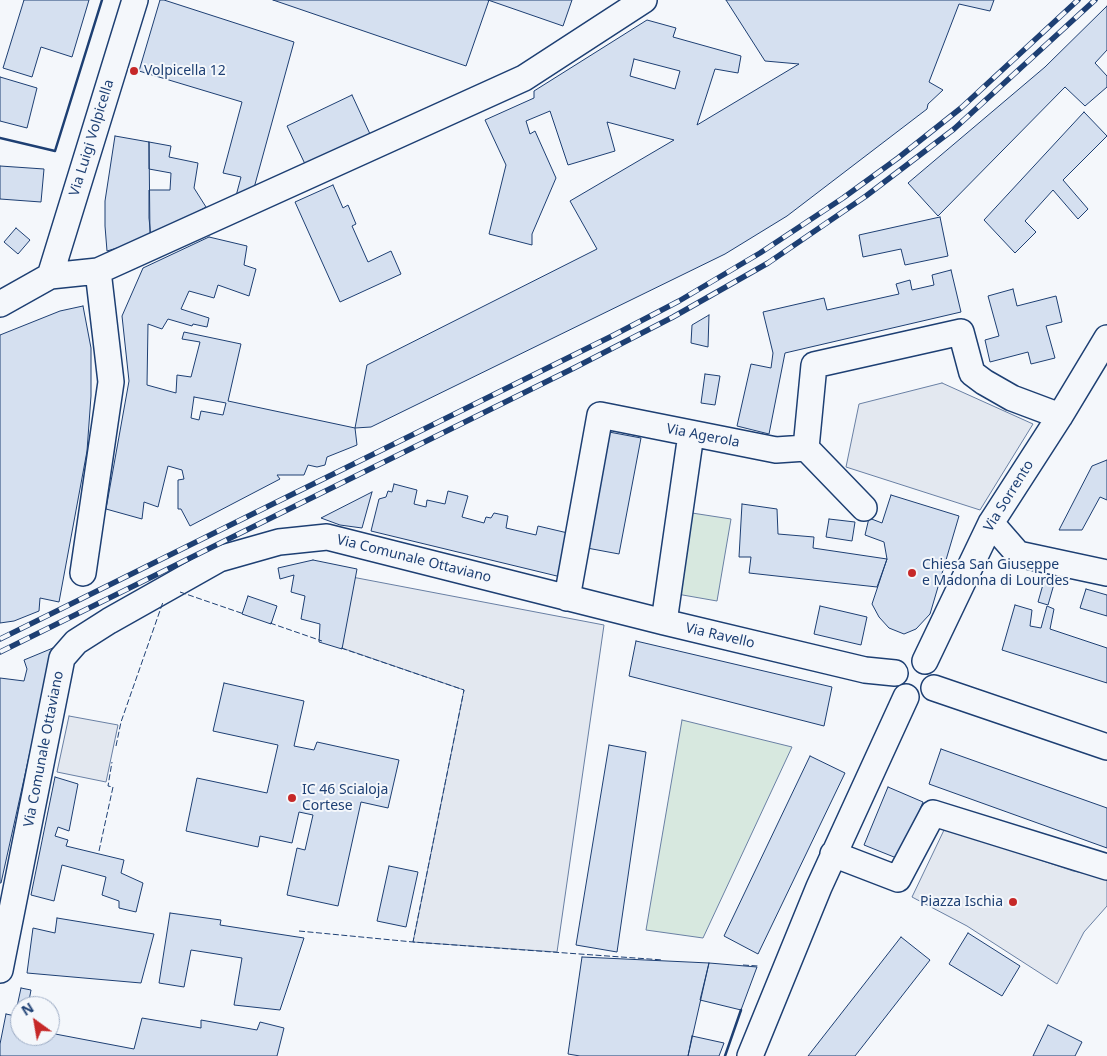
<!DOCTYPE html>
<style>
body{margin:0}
#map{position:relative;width:1107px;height:1056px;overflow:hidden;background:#f4f7fb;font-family:"Noto Sans",sans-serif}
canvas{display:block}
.north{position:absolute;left:10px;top:996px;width:50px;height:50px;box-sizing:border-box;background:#f4f7fb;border:1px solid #9eadc5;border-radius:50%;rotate:328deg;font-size:14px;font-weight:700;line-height:20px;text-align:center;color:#1d3f73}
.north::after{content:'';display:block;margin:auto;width:18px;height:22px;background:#c62828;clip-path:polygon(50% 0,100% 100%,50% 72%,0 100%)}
</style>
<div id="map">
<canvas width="1107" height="1056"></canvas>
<div class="north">N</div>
</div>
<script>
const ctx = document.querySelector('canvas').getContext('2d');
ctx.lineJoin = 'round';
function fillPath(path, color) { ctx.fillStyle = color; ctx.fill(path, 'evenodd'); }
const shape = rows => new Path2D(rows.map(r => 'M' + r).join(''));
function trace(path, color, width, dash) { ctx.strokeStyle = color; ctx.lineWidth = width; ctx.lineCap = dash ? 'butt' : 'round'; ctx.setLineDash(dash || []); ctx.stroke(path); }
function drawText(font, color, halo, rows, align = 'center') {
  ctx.font = font + ' "Noto Sans",sans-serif'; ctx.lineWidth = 4; ctx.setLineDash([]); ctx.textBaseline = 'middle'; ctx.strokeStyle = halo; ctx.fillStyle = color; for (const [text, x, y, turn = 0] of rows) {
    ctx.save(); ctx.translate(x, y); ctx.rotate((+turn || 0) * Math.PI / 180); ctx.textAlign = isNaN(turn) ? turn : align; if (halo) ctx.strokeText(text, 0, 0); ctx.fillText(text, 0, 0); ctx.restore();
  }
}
const green = shape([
 [692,513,731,519,717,601,677,594,692,513],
 [682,720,792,747,703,938,646,930,682,720]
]);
const parking = shape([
 [942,383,1033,424,980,510,846,467,859,404,942,383],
 [352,577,604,625,557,952,413,942,464,690,339,647,352,577],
 [69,716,118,725,106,782,57,772,69,716],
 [945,828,1073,871,1107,878,1107,906,1084,932,1057,984,967,926,912,897,945,828]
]);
const building = shape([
 [24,0,89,0,72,57,41,47,32,77,3,68,24,0],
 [160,0,164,0,294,42,254,188,236,196,241,177,223,173,242,102,139,71,160,0],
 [273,0,489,0,466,66,273,0],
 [488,0,572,0,563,26,488,0],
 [726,0,994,0,990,11,959,4,929,82,943,90,928,104,927,109,787,216,725,254,371,427,355,428,367,365,597,249,570,201,674,140,607,122,615,151,568,165,550,111,526,121,530,134,535,131,556,178,532,234,532,245,489,234,506,165,485,120,534,98,534,91,647,20,676,28,673,37,741,56,738,73,715,69,697,125,799,64,765,61,726,0],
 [634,59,680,71,675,89,630,76,634,59],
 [1107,6,1107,50,1095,63,1107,76,1107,87,1085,106,1065,87,938,216,908,183,1045,67,1107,6],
 [0,77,37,88,27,128,0,121,0,77],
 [352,95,370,134,305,164,287,126,352,95],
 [1084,112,1107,136,1063,180,1088,209,1078,219,1053,190,1025,221,1036,232,1015,253,984,220,1084,112],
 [115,136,149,142,150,238,107,251,105,226,105,201,115,136],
 [149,142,171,146,169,157,198,163,194,188,206,207,151,238,149,218,149,190,170,190,171,173,149,169,149,142],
 [0,166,44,169,41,202,0,199,0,166],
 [333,185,343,208,348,205,356,224,352,226,368,262,391,251,401,274,340,302,295,202,333,185],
 [940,217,948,256,905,265,901,249,863,257,859,235,940,217],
 [16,228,30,240,18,254,4,242,16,228],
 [209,237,247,246,244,265,256,269,249,296,218,285,214,298,189,291,181,309,209,318,207,327,193,324,192,326,168,319,162,329,148,324,147,385,176,393,177,375,191,377,200,342,182,339,184,332,241,344,228,401,355,428,357,445,327,457,325,465,317,467,308,465,304,475,277,475,280,479,190,526,181,509,178,509,178,480,184,479,182,470,168,466,158,507,144,502,142,519,106,509,129,381,122,316,143,268,209,237],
 [194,397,226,403,223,415,201,411,199,420,191,418,194,397],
 [951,270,961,312,785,353,769,434,737,426,751,364,771,368,773,353,763,312,824,298,827,310,899,294,896,284,910,280,912,290,934,285,932,275,951,270],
 [1013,289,1017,306,1056,296,1062,322,1046,326,1055,358,1031,364,1028,352,990,362,985,340,999,336,988,296,1013,289],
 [83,306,91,348,91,396,87,451,59,602,40,598,39,611,14,621,0,623,0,335,60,311,83,306],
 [709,315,708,347,691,343,692,325,709,315],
 [705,374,720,376,715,405,701,403,705,374],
 [609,432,641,438,619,554,587,548,609,432],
 [1107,460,1107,500,1100,497,1082,530,1059,530,1092,466,1107,460],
 [394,484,417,490,414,504,426,507,427,500,445,504,448,491,468,496,462,517,484,523,486,517,491,518,494,513,508,516,506,528,536,535,538,526,572,534,561,577,371,531,379,499,386,497,388,491,392,492,394,484],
 [372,492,362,528,340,525,321,518,372,492],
 [891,495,959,516,930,614,916,629,904,634,889,628,879,617,872,604,887,559,884,542,865,535,869,518,882,523,891,495],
 [742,504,777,509,778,534,814,537,813,548,887,559,877,587,749,573,751,557,739,557,742,504],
 [829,519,855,522,852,541,826,537,829,519],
 [313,560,357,569,342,649,319,642,320,624,301,619,305,596,291,592,294,575,280,579,278,568,313,560],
 [1044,581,1054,584,1048,605,1038,602,1044,581],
 [1086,589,1107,595,1107,616,1080,608,1086,589],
 [248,596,277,606,271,624,242,614,248,596],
 [1015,605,1032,610,1030,626,1041,628,1047,606,1054,609,1050,629,1107,648,1107,683,1002,650,1015,605],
 [820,606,867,617,861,645,814,634,820,606],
 [636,641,832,687,824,726,629,676,636,641],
 [53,648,1,883,0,883,0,678,24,681,27,669,24,660,53,648],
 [224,683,304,701,294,746,314,750,317,742,399,760,388,808,361,802,338,906,287,895,297,848,305,850,313,815,299,812,292,843,260,836,258,847,186,831,197,778,267,793,278,745,213,731,224,683],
 [609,745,646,752,617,952,576,945,609,745],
 [941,749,1107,808,1107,848,929,784,941,749],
 [810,756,845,773,758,954,724,936,810,756],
 [55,777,78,784,69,831,58,827,55,836,68,840,66,846,124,860,121,873,143,883,136,912,119,908,119,901,102,895,106,877,62,865,54,901,31,895,55,777],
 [888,787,923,802,899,859,864,845,888,787],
 [389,866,418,872,406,927,377,921,389,866],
 [170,913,221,920,220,925,304,938,280,1010,234,1005,242,958,191,950,184,987,159,983,170,913],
 [57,918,154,934,141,983,27,973,33,928,55,933,57,918],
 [968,933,1020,966,1002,996,949,964,968,933],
 [901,937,930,960,855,1056,808,1056,901,937],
 [582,957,709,963,688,1056,580,1056,568,1054,582,957],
 [709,963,757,967,741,1010,700,1000,709,963],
 [21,988,31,990,28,1006,20,1006,20,1017,15,1016,21,988],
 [6,1014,20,1017,20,1036,50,1036,50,1033,134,1049,142,1018,201,1028,201,1020,257,1030,260,1022,284,1028,277,1056,0,1056,0,1044,6,1014],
 [1048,1025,1082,1042,1075,1056,1033,1056,1048,1025],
 [692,1036,724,1043,719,1056,688,1056,692,1036]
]);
const minor = shape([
 [50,276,135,0],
 [0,304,50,276,98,271,524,78,644,0],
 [864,508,806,448,814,365,961,332,972,373,984,382,1012,398,1060,416],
 [991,523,1018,554,1107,573],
 [83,573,111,382,98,271],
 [567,598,600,415,776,450,806,448],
 [664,622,691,434],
 [925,661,991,523,1060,416,1107,338],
 [934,688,1107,747],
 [833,854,898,879,933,813,1107,867],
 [0,970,62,658,76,642,109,621,219,559,279,542,327,537,664,622,865,670,895,673],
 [750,1056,819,887,906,697]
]);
const rail = shape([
 [0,639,612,336,679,301,760,253,843,198,898,158,961,108,1078,0],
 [0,652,574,368,673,317,768,263,866,196,954,129,1095,0]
]);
const fence = shape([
 [180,592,244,614],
 [270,623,322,641],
 [341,648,464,690,413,942],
 [116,746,121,722,163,602],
 [99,851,113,787,108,786,112,762],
 [299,931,413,942,663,960],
 [743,965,758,966]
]);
const wall = shape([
 [0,138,55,151,102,0],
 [725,1056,741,1010]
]);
const markers = [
 [134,71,5,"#c62828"],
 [912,573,5,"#c62828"],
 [292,798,5,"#c62828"],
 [1013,902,5,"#c62828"]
];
const poiNames = [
 ["Volpicella 12",144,71],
 ["Chiesa San Giuseppe",922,565],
 ["e Madonna di Lourdes",922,581],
 ["IC 46 Scialoja",302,790],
 ["Cortese",302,806],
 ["Piazza Ischia",1003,902,"right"]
];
const streetNames = [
 ["Via Luigi Volpicella",92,138,-73],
 ["Via Agerola",703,436,11],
 ["Via Sorrento",1009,496,-58],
 ["Via Comunale Ottaviano",414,559,14],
 ["Via Ravello",720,636,13],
 ["Via Comunale Ottaviano",44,749,-79]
];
fillPath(green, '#d7e8df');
trace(green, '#687fa3', 1);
fillPath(parking, '#e3e8f0');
trace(parking, '#687fa3', 1);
fillPath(building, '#d5e0f0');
trace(building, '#1d3f73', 1);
trace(minor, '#1d3f73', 28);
trace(minor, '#f4f7fb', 25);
trace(rail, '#1d3f73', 5.5);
trace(rail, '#f4f7fb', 4, [11]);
trace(fence, '#1d3f73', 1, [6, 2.5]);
trace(wall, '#1d3f73', 2.5);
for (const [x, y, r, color] of markers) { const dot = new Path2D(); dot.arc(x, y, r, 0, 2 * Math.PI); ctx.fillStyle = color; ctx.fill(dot); trace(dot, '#f4f7fb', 2); }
drawText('14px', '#1d3f73', '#f4f7fb', poiNames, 'left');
drawText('14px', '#1d3f73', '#f4f7fb', streetNames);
</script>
